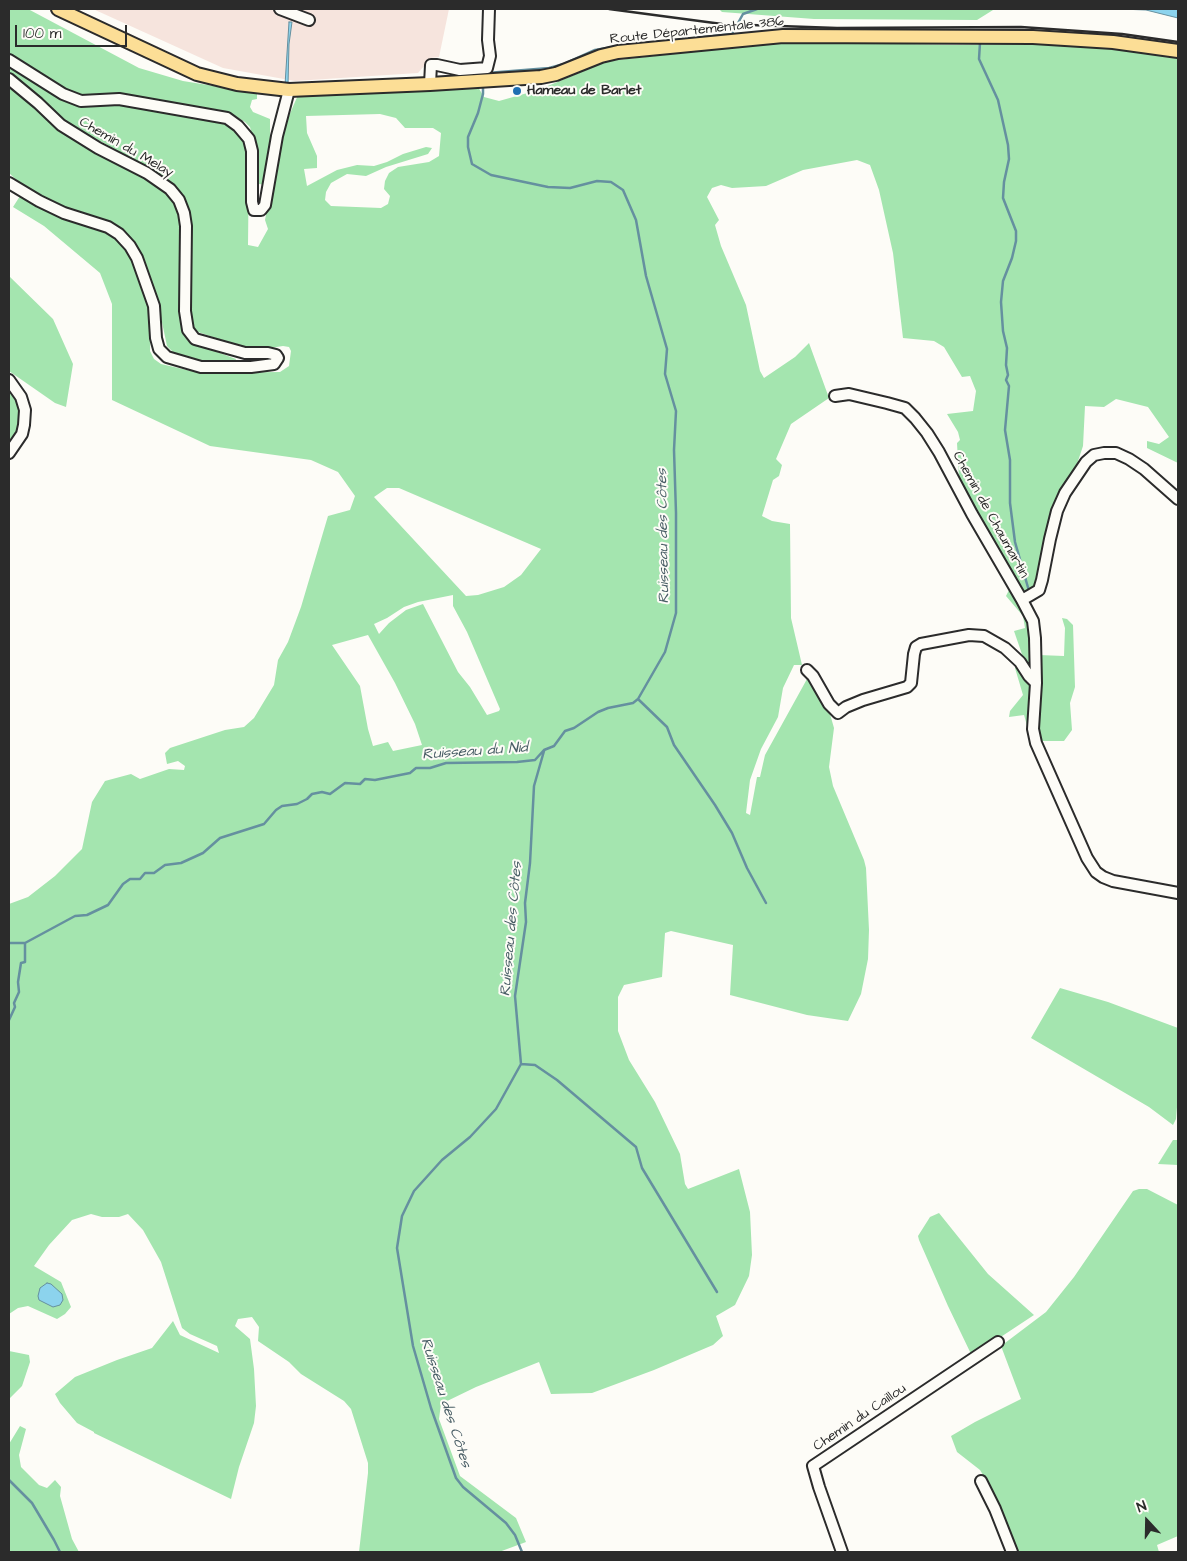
<!DOCTYPE html>
<meta charset="utf-8">
<style>
body{margin:0}
#map{position:relative;width:1187px;height:1561px;overflow:hidden;background:#fdfcf7;font-family:"Architects Daughter",sans-serif}
canvas{display:block}
.frame{position:absolute;inset:0;border:10px solid #2b2b2b;pointer-events:none}
.north{position:absolute;left:1122px;top:1496px;width:50px;height:50px;-webkit-text-stroke:4px #fdfcf7;paint-order:stroke;rotate:339deg;font-size:14px;font-weight:700;line-height:20px;text-align:center;color:#2b2b2b}
.north::after{content:'';display:block;margin:auto;width:18px;height:22px;background:#2b2b2b;clip-path:polygon(50% 0,100% 100%,50% 72%,0 100%)}
.scale{position:absolute;left:15px;top:25px;width:112px;height:22px;box-sizing:border-box;border:2px solid #2b2b2b;border-top:0;padding-left:6px;font-size:15px;line-height:18px;white-space:nowrap;color:#2b2b2b;-webkit-text-stroke:4px #fdfcf7;paint-order:stroke}
</style>
<div id="map">
<canvas width="1187" height="1561"></canvas>
<div class="frame"></div>
<div class="north">N</div>
<div class="scale">100 m</div>
</div>
<script>
const ctx = document.querySelector('canvas').getContext('2d');
ctx.lineJoin = 'round';
function fillPath(path, color) { ctx.fillStyle = color; ctx.fill(path, 'evenodd'); }
const shape = rows => new Path2D(rows.map(r => 'M' + r).join(''));
function trace(path, color, width, dash) { ctx.strokeStyle = color; ctx.lineWidth = width; ctx.lineCap = dash ? 'butt' : 'round'; ctx.setLineDash(dash || []); ctx.stroke(path); }
function drawText(font, color, halo, rows, align = 'center') {
  ctx.font = font + ' "Architects Daughter",sans-serif'; ctx.lineWidth = 4; ctx.setLineDash([]); ctx.textBaseline = 'middle'; ctx.strokeStyle = halo; ctx.fillStyle = color; for (const [text, x, y, turn = 0] of rows) {
    ctx.save(); ctx.translate(x, y); ctx.rotate((+turn || 0) * Math.PI / 180); ctx.textAlign = isNaN(turn) ? turn : align; if (halo) ctx.strokeText(text, 0, 0); ctx.fillText(text, 0, 0); ctx.restore();
  }
}
const built = shape([
 [93,9,449,9,439,57,431,58,418,73,295,81,223,68]
]);
const green = shape([
 [9,9,28,9,139,68,183,81,257,93,257,99,252,100,250,107,253,112,270,119,270,164,266,185,259,184,257,155,250,127,245,122,232,114,220,110,118,95,91,97,75,95,9,55],
 [719,9,993,9,993,10,977,20,814,19,722,12],
 [806,42,956,45,1034,44,1109,48,1178,57,1178,463,1147,448,1147,441,1159,444,1169,437,1148,407,1116,399,1104,407,1085,406,1083,446,1076,467,1061,492,1036,584,1032,592,1025,594,1016,586,959,479,957,443,960,440,958,432,947,414,973,411,976,391,970,376,962,377,944,347,934,341,903,338,893,253,879,190,870,165,857,160,803,170,766,186,732,188,721,185,712,188,707,197,719,220,715,225,721,246,746,305,760,371,764,378,795,357,809,343,829,398,791,424,776,459,782,465,779,476,773,480,762,516,772,521,790,524,791,618,802,665,794,665,783,688,778,717,761,749,750,780,746,813,750,815,757,777,760,777,765,755,807,679,810,678,830,714,834,728,829,767,833,786,864,860,866,868,869,930,868,959,861,994,848,1021,807,1015,730,995,733,945,671,931,665,933,662,977,624,985,618,997,618,1031,629,1060,655,1102,680,1154,685,1184,688,1189,739,1169,750,1212,752,1255,749,1276,735,1305,716,1316,723,1336,713,1345,654,1370,592,1393,551,1394,539,1362,476,1387,441,1404,439,1419,460,1476,516,1518,526,1542,499,1552,359,1552,368,1473,368,1463,351,1409,344,1401,301,1374,289,1362,258,1341,259,1327,252,1317,238,1319,235,1326,250,1339,254,1369,256,1406,254,1423,239,1467,231,1499,94,1433,94,1432,77,1423,60,1403,55,1394,75,1377,117,1360,152,1348,173,1321,180,1335,219,1353,217,1346,190,1334,182,1328,161,1262,143,1230,128,1214,119,1217,102,1217,91,1214,72,1220,49,1245,34,1266,61,1282,71,1307,65,1314,57,1319,28,1306,18,1308,9,1314,9,904,28,897,55,876,82,849,92,802,105,781,131,774,140,779,169,769,184,770,185,766,178,761,167,764,165,753,170,748,225,730,244,727,254,718,274,685,278,660,288,642,301,607,328,516,350,510,355,496,338,472,311,460,210,446,112,400,112,304,100,273,44,226,13,207,20,196,66,218,108,233,119,239,130,254,151,312,150,351,154,359,161,364,200,373,280,372,289,366,291,351,289,347,283,346,264,349,242,347,195,331,190,325,190,217,187,204,183,194,134,160,61,119,9,74,9,64,85,105,122,104,226,122,238,131,245,143,249,154,248,245,258,247,268,229,265,220,282,132,298,95,478,87,484,97,499,101,538,90,608,61,759,45],
 [380,114,396,118,405,128,433,128,441,133,439,156,429,162,398,167,389,173,385,181,384,189,390,196,388,204,381,208,331,206,325,200,326,192,331,183,347,174,366,176,386,167,428,154,432,148,426,147,403,154,387,162,374,166,357,165,337,170,307,186,304,169,317,168,317,156,307,133,306,116],
 [387,488,399,488,541,549,521,575,504,587,478,595,466,596,374,497],
 [453,595,453,606,467,632,500,709,499,711,487,715,470,687,458,672,423,604,406,610,389,623,379,634,374,624,387,618,404,607,418,602],
 [368,635,395,683,415,724,422,745,393,751,388,742,373,746,368,729,360,686,332,645],
 [9,84,34,104,164,187,171,195,177,207,182,226,183,329,184,334,188,341,236,359,235,362,195,361,174,353,167,346,159,308,141,256,133,241,125,232,112,224,53,204,23,186,9,173],
 [9,276,53,319,73,364,66,407,55,403,9,371],
 [9,385,18,401,21,415,20,426,11,442,9,440],
 [1010,588,1031,623,1033,676,1025,663,1014,631,1025,628,1023,616,1006,596],
 [1062,618,1067,619,1073,625,1075,687,1070,703,1072,730,1064,741,1039,741,1037,730,1039,655,1064,656,1065,628],
 [1020,666,1033,685,1031,728,1028,729,1024,715,1009,717,1010,711,1023,695,1015,668],
 [1060,988,1108,1002,1178,1028,1178,1095,1176,1119,1173,1125,1149,1107,1031,1038],
 [1173,1140,1178,1140,1178,1165,1158,1164],
 [1139,1189,1147,1189,1178,1205,1178,1536,1157,1545,1159,1552,1017,1552,988,1483,980,1470,957,1452,951,1436,975,1422,1021,1399,1001,1346,1046,1312,1074,1277,1133,1191],
 [939,1213,988,1274,1034,1315,972,1356,948,1306,919,1240,918,1236,930,1217],
 [9,1351,29,1355,30,1362,22,1386,9,1399],
 [20,1426,26,1429,19,1455,21,1467,39,1485,47,1488,55,1480,61,1487,60,1496,72,1539,79,1552,9,1552,9,1444]
]);
const water = shape([
 [1120,9,1178,9,1178,18,1146,10,1120,9],
 [289,22,292,22,289,44,288,85,285,85,289,22],
 [47,1283,51,1284,62,1294,63,1300,60,1305,53,1307,39,1300,38,1296,40,1288,47,1283]
]);
const stream = shape([
 [980,43,979,59,998,100,1008,145,1009,159,1004,182,1003,198,1016,231,1016,241,1012,258,1003,281,1001,302,1003,331,1007,348,1006,365,1008,375,1006,380,1009,386,1005,430,1010,460,1010,503,1015,542,1029,591],
 [639,44,732,34,743,14,757,9],
 [483,76,484,73,487,73,549,68,564,64,595,50,619,46],
 [638,699,667,727,674,745,715,805,732,833,747,868,766,903],
 [9,943,25,943,75,916,87,915,108,905,123,884,130,879,140,879,145,873,154,873,165,865,181,863,203,853,220,838,264,824,276,810,282,806,297,804,307,799,312,794,322,792,330,794,345,783,360,784,365,779,375,780,410,773,416,768,430,768,446,763,517,762,535,760,544,750,554,746,565,731,574,728,598,712,608,708,633,703,638,699,665,652,676,613,676,513,674,450,676,411,665,374,667,349,646,276,636,220,623,190,611,182,597,181,570,188,548,187,491,175,472,164,468,147,468,137,478,113,483,94,483,84],
 [9,1020,15,1007,14,1003,19,992,18,982,21,963,25,962,25,943],
 [521,1064,535,1065,557,1080,636,1147,642,1168,717,1292],
 [9,1480,32,1503,54,1540,60,1552],
 [522,1552,515,1535,506,1523,463,1487,456,1478,431,1408,413,1346,397,1248,402,1216,414,1191,442,1160,470,1137,496,1109,521,1064,515,996,526,922,525,903,530,863,534,786,544,751]
]);
const minor = shape([
 [280,9,309,20],
 [9,60,63,94,81,101,119,99,227,118,238,126,249,139,252,151,252,202,254,210,261,210,265,205,277,136,289,90],
 [9,79,38,103,61,125,98,148,147,173,170,189,179,200,184,213,186,226,185,311,188,330,195,339,245,353,268,353,276,355,278,358,274,364,251,367,201,367,167,357,159,349,156,338,154,306,137,258,130,246,119,234,108,227,64,213,39,201,9,183],
 [430,84,431,65,437,65,460,70,487,68,490,56,488,40,489,9],
 [9,380,21,397,25,410,24,425,22,434,9,453],
 [835,396,849,394,887,403,905,408,915,418,927,433,939,452,972,514,1022,600,1039,590,1042,580,1050,539,1057,511,1065,493,1086,462,1094,455,1104,453,1116,453,1129,459,1144,469,1178,499],
 [1022,600,1033,621,1035,638,1036,683,1033,729,1036,743,1087,858,1096,872,1103,877,1113,881,1178,893],
 [807,670,813,676,829,704,838,713,846,707,863,700,907,687,911,683,914,654,916,647,921,644,969,635,984,636,1005,648,1020,662,1029,676,1036,683],
 [981,1481,995,1509,1012,1552],
 [842,1552,819,1487,813,1466,998,1342]
]);
const major = shape([
 [58,9,197,74,237,84,289,90,430,84,541,77,556,74,601,56,618,52,783,36,1033,37,1113,42,1178,51]
]);
const rail = shape([
 [609,9,722,24,837,28,1021,27,1122,34,1178,42]
]);
const markers = [
 [517,91,5,"#1f6fb2"]
];
const streetNames = [
 ["Route Départementale 386",697,31,-6],
 ["Chemin du Melay",126,148,30],
 ["Chemin de Chaumartin",990,515,61],
 ["Chemin du Caillou",860,1418,-34]
];
const poiNames = [
 ["Hameau de Barlet",527,91]
];
const waterNames = [
 ["Ruisseau des Côtes",664,536,-91],
 ["Ruisseau du Nid",475,752,-4],
 ["Ruisseau des Côtes",512,929,-85],
 ["Ruisseau des Côtes",445,1403,72]
];
fillPath(built, '#f6e4dd');
fillPath(green, '#a4e5af');
fillPath(water, '#8cd3ed');
trace(water, '#65909f', 1);
trace(stream, '#65909f', 2.5);
trace(minor, '#2b2b2b', 14);
trace(major, '#2b2b2b', 16);
trace(minor, '#fdfcf7', 10);
trace(major, '#fcde96', 12);
trace(rail, '#2b2b2b', 2.5);
for (const [x, y, r, color] of markers) { const dot = new Path2D(); dot.arc(x, y, r, 0, 2 * Math.PI); ctx.fillStyle = color; ctx.fill(dot); trace(dot, '#fdfcf7', 2); }
drawText('14px', '#2b2b2b', '#fdfcf7', streetNames);
drawText('bold 14px', '#2b2b2b', '#fdfcf7', poiNames, 'left');
drawText('italic 15px', '#485d65', '#fdfcf7', waterNames);
</script>
